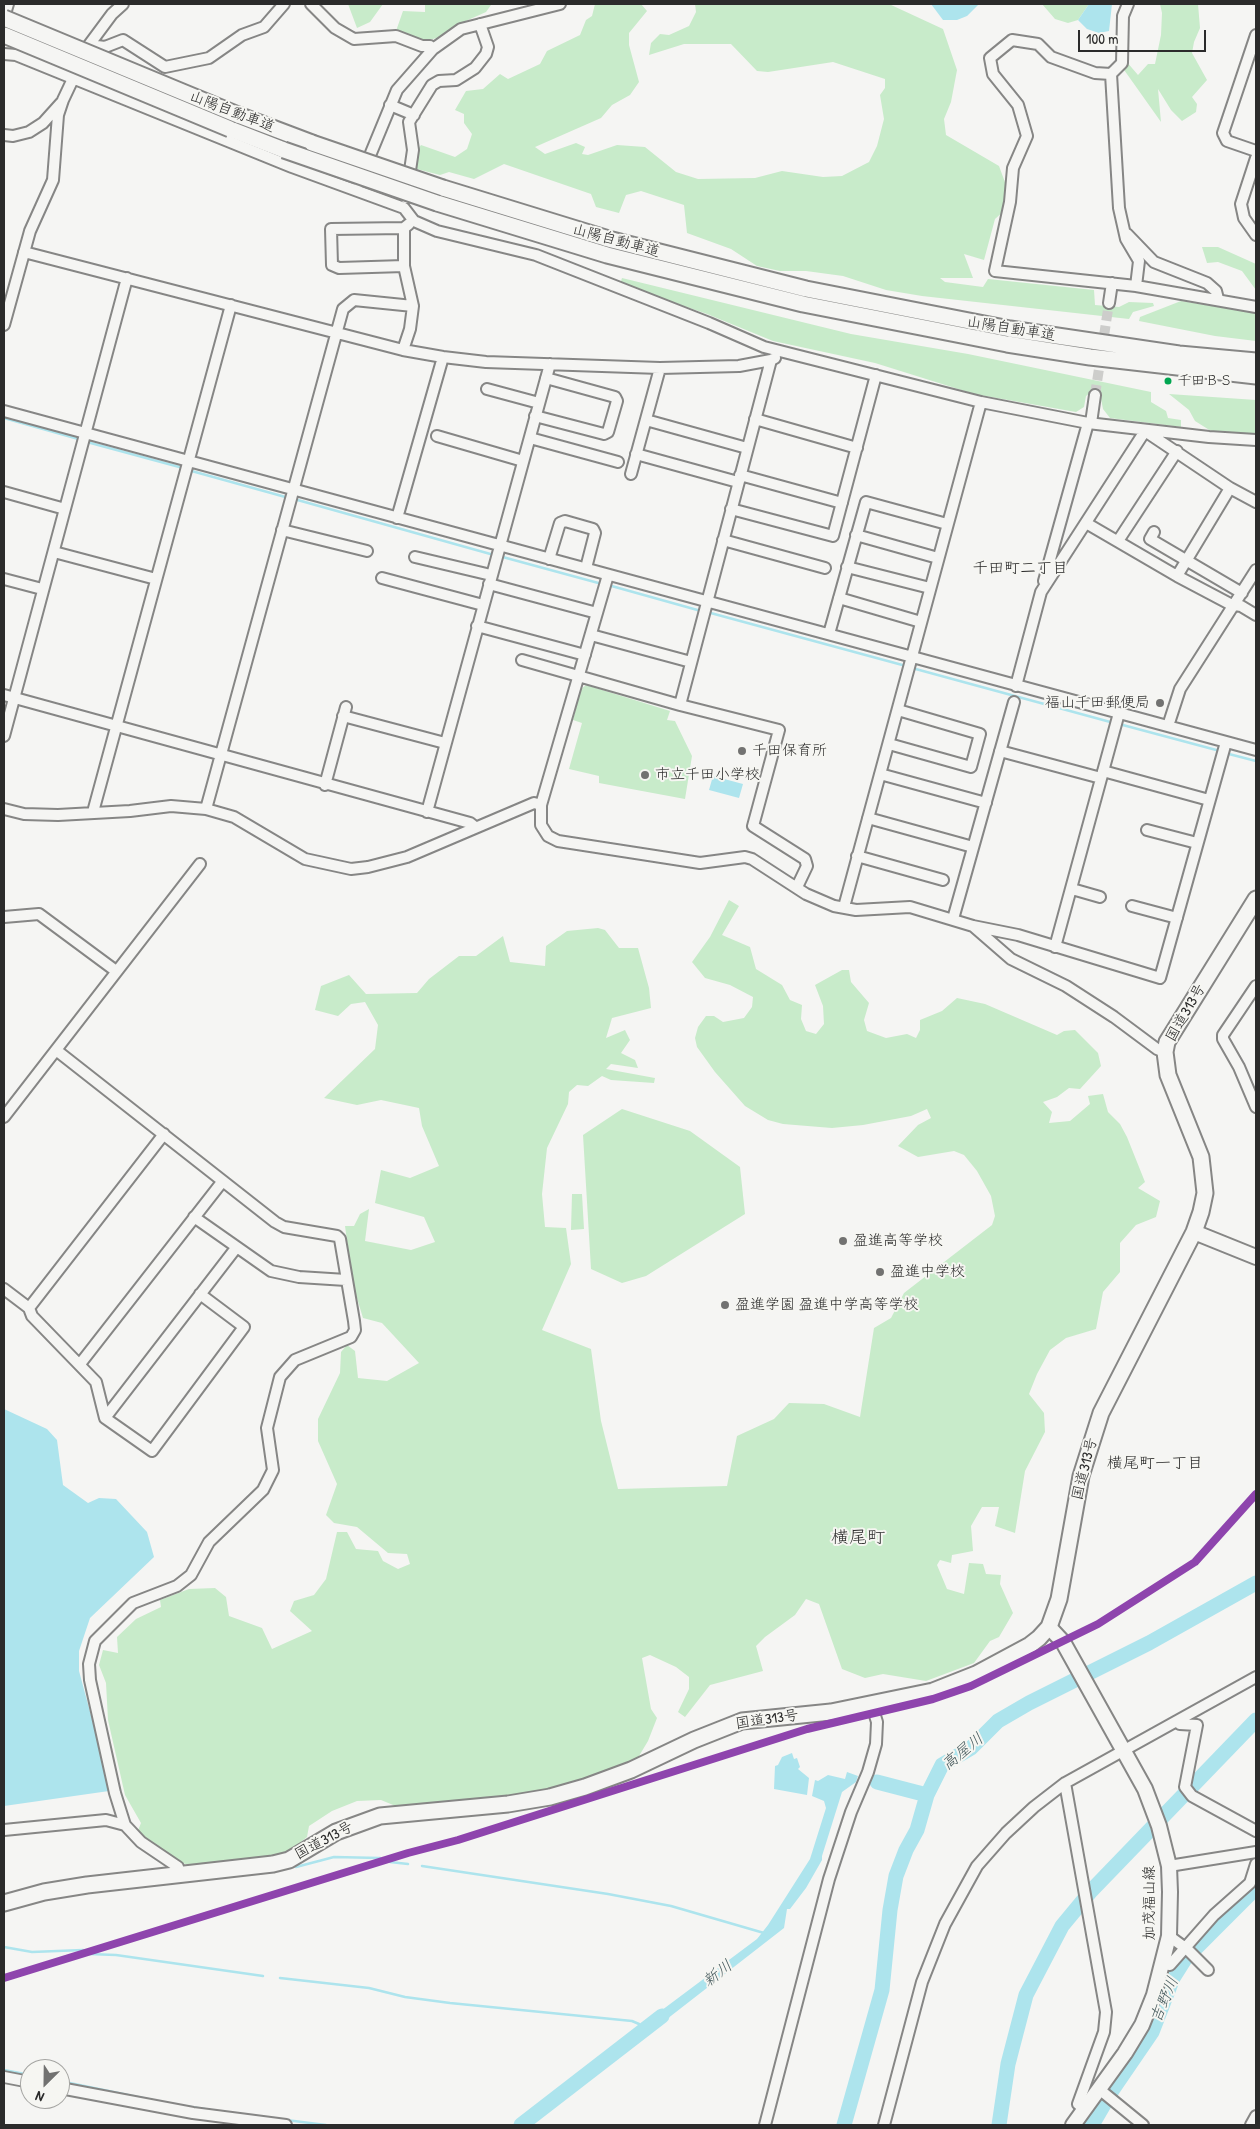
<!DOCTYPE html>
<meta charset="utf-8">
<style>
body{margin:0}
#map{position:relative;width:1260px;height:2129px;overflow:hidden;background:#f5f5f3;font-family:"Patrick Hand",sans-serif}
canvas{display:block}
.frame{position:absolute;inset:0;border:5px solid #2b2b2b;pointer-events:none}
.north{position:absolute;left:20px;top:2059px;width:50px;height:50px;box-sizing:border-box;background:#f6f6f2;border:1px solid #a5a5a2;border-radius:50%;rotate:203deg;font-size:14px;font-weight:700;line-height:20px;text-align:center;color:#2b2b2b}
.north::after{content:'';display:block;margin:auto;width:18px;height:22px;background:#727271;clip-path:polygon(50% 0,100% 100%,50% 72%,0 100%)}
.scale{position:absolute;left:1078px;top:30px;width:128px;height:22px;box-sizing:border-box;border:2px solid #2b2b2b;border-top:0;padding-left:6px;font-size:15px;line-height:18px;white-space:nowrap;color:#2b2b2b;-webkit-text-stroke:4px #f6f6f2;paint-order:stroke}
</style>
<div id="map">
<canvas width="1260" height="2129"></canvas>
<div class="frame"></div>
<div class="north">N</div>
<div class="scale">100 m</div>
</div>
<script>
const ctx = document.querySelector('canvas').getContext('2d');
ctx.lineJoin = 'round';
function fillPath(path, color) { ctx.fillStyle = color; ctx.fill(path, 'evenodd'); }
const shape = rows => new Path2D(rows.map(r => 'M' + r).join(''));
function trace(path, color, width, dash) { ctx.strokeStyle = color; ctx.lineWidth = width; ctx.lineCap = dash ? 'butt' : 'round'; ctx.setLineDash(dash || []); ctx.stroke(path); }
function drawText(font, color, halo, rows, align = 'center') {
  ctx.font = font + ' "Patrick Hand","Klee One",sans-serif'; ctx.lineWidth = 4; ctx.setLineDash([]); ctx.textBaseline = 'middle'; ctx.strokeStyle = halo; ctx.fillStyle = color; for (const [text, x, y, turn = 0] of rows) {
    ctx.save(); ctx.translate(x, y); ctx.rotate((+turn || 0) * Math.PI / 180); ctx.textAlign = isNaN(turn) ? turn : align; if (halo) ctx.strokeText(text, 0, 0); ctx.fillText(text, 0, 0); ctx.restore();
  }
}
const green = shape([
 [348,4,383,4,370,22,357,28],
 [425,4,501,4,491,5,486,12,459,24,452,33,430,40,413,40,396,31,403,11,425,12],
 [595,4,641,4,647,11,629,33,629,45,639,82,630,95,612,105,601,118,535,147,545,154,576,143,585,147,582,154,588,155,617,145,645,147,676,172,698,179,755,178,782,171,823,177,842,176,869,162,877,146,884,119,880,95,885,88,885,79,833,62,768,72,757,71,731,44,684,44,649,55,651,43,660,34,669,35,689,26,696,12,695,4,889,4,943,29,957,70,951,102,944,119,946,135,999,166,1006,185,1004,211,995,219,984,260,964,254,973,278,940,278,945,282,983,287,988,279,1094,290,1095,305,1119,307,1129,302,1153,303,1154,306,1133,312,1129,319,922,296,886,290,843,276,806,271,780,271,757,266,731,249,687,233,684,205,641,191,626,195,619,213,596,207,591,194,504,164,474,179,449,172,440,175,413,168,413,156,421,145,455,157,467,149,472,134,464,123,464,114,455,110,466,91,483,89,500,74,508,79,540,64,547,51,580,35,586,20,592,16],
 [1042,4,1089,4,1078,20,1068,23,1055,19],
 [1160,4,1198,4,1200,28,1194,42,1192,53,1207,80,1192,97,1197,104,1196,112,1182,121,1171,110,1158,89,1161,122,1122,67,1126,61,1138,75,1148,64,1155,64,1161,35,1162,13],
 [1202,247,1218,247,1256,264,1256,290,1242,271,1218,262,1207,263],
 [622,278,851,334,968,354,1151,392,1151,402,1166,411,1168,418,1181,420,1181,427,1110,418,1103,409,1100,394,1090,393,1086,396,1084,407,1076,412,974,394,875,363,773,341,707,314,620,284],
 [1181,301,1256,313,1256,341,1215,336,1139,321,1140,317],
 [1169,394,1256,400,1256,434,1211,431,1195,421,1189,410],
 [586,685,670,711,667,720,675,721,692,756,685,799,599,783,599,776,569,769,582,723,573,720,581,689],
 [729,900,739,906,722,935,750,947,756,969,782,985,790,1000,802,1005,801,1019,806,1031,816,1034,824,1024,823,1006,815,985,842,970,849,970,851,982,869,1003,864,1020,867,1031,886,1038,907,1034,916,1038,920,1030,920,1020,942,1011,957,998,985,1004,1057,1035,1064,1031,1075,1030,1098,1053,1101,1066,1080,1089,1069,1088,1057,1097,1043,1102,1052,1112,1049,1123,1070,1121,1090,1104,1088,1096,1103,1094,1108,1112,1120,1124,1127,1137,1145,1182,1138,1188,1160,1201,1156,1217,1136,1225,1120,1243,1120,1272,1103,1292,1096,1329,1066,1338,1050,1350,1037,1374,1029,1394,1044,1413,1045,1432,1025,1471,1015,1533,995,1526,999,1507,982,1507,971,1526,973,1551,952,1555,951,1563,940,1560,937,1565,947,1589,964,1594,969,1563,983,1564,986,1574,1001,1575,1000,1584,1013,1613,999,1637,990,1641,974,1663,926,1681,883,1674,865,1678,842,1669,819,1604,806,1599,795,1615,765,1637,756,1646,763,1671,710,1685,685,1717,678,1712,689,1689,689,1677,676,1667,650,1655,642,1658,651,1709,657,1718,648,1741,636,1761,565,1791,398,1807,381,1800,357,1801,332,1811,309,1826,307,1837,285,1855,258,1861,192,1866,176,1861,137,1833,141,1823,125,1795,108,1720,106,1683,99,1665,103,1650,118,1653,117,1637,136,1619,161,1607,160,1600,189,1589,215,1588,226,1597,229,1616,262,1628,272,1649,312,1631,290,1611,294,1601,314,1595,326,1579,337,1532,347,1532,356,1549,378,1551,383,1561,398,1569,410,1564,407,1554,388,1553,357,1527,334,1523,326,1515,337,1484,318,1441,318,1419,340,1373,341,1352,347,1345,355,1351,358,1378,387,1381,419,1363,382,1323,363,1318,353,1285,345,1226,354,1226,360,1214,369,1209,365,1241,411,1250,435,1242,424,1217,375,1203,381,1170,410,1178,439,1166,422,1126,419,1108,381,1100,357,1105,324,1098,375,1049,378,1025,365,1002,351,1004,338,1016,315,1010,321,986,349,975,366,994,417,993,429,979,459,956,476,956,503,936,510,962,545,966,546,946,567,931,598,928,605,930,619,948,638,948,649,988,651,1008,612,1018,606,1038,625,1030,630,1040,621,1053,635,1060,638,1068,611,1064,606,1069,655,1078,654,1083,611,1080,602,1076,588,1086,577,1085,569,1092,568,1104,547,1148,542,1194,545,1227,566,1228,571,1264,542,1330,591,1349,601,1421,618,1489,727,1486,737,1436,774,1419,789,1403,824,1404,860,1417,874,1328,891,1318,904,1293,992,1225,995,1216,991,1196,977,1171,964,1155,954,1151,918,1157,898,1146,918,1125,931,1118,927,1109,911,1116,863,1125,832,1128,783,1124,768,1120,745,1106,715,1072,697,1047,695,1038,698,1027,706,1016,714,1016,723,1022,744,1018,752,1007,753,997,730,985,705,978,692,962,710,937],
 [622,1109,690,1131,740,1167,745,1214,646,1276,622,1283,591,1269,583,1135],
 [572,1194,582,1194,584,1229,571,1230]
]);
const water = shape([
 [931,4,979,4,967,16,957,20,943,20],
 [1089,4,1112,4,1109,31,1099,33,1087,29,1078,20],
 [713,776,743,784,739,798,709,790],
 [4,1409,47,1429,57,1440,63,1485,88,1503,99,1498,116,1499,147,1532,154,1557,90,1618,79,1651,79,1671,105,1767,109,1791,4,1806],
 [792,1753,794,1759,797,1758,800,1767,798,1769,809,1778,807,1795,774,1789,775,1766,778,1765,782,1757],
 [847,1772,858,1776,856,1782,842,1792,822,1856,822,1860,806,1888,790,1909,787,1909,784,1928,649,2033,642,2025,757,1939,768,1925,810,1859,826,1808,824,1801,812,1796,815,1780,818,1781,828,1775,845,1779]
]);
const stream = shape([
 [4,418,82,440],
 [87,442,183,468],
 [188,470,289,498],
 [294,499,494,555],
 [499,556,602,584],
 [608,585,701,611],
 [707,612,906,666],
 [912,668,1114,723],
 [1119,724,1220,751],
 [1225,753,1256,761],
 [390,1862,408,1864],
 [422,1866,608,1894,671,1906,764,1933],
 [296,1867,334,1857,380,1858],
 [4,1947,32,1952,83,1950],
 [89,1954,116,1955,263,1976],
 [280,1978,369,1988,405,1997,450,2003,632,2021,639,2024,645,2030],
 [4,2070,30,2075],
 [60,2081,157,2101],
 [184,2106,211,2110],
 [286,2120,326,2125]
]);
const river = shape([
 [877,1782,927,1795],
 [521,2125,662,2016],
 [844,2125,882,1990,890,1910,896,1876,906,1850,917,1830,927,1795,942,1765,971,1748,998,1721,1029,1703,1149,1643,1256,1583],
 [999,2125,1008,2064,1026,1995,1062,1926,1091,1891,1256,1720],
 [1092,2125,1113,2089,1152,2032,1173,1978,1185,1959,1256,1888]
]);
const minorTunnel = shape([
 [1095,395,1109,303]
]);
const minor = shape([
 [311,4,335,28,354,39,396,36,422,46,430,46,433,49],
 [4,17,8,4],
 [1256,35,1223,133,1227,141,1256,151],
 [89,45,105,47,123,40,165,67,209,58,242,35,264,27,284,4],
 [4,54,16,55,292,167,404,208,414,221,437,231,536,255,709,323,764,347,981,402,1088,423,1209,437,1256,440],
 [1111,74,1122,63,1123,16,1128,4],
 [390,105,414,115],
 [4,135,13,136,29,132,43,123,61,103],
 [1256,158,1241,204,1244,218,1256,235],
 [359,182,397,90,433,49,461,29,560,4],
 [406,198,413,150,409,122,432,85,439,81,456,80,475,68,486,54,488,47,480,24],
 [404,228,331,229,332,265,339,268,404,266],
 [1127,234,1154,262,1207,283,1216,291,1218,299],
 [24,252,403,350,443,357,486,362,660,368,739,366,771,360],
 [1136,286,1139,261,1126,239,1119,208,1111,74,1095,73,1051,57,1038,44,1012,40,990,58,993,74,1018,105,1027,136,1013,168,1010,202,995,271,1136,286,1256,307],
 [1109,303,1112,283],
 [4,325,30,231,53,180,58,115,63,100,89,45,112,14,123,4],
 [403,350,410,329,413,306,404,266,404,228,409,224],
 [487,389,539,403],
 [4,411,1256,750],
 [535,416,604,434,608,432,617,401,615,397,546,378],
 [755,419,857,448],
 [646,420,747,448],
 [1091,423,1095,395],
 [437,436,523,461],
 [530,438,618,462],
 [636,454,738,482],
 [631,474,660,368],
 [740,475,842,503],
 [4,492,65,509],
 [731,509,833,536,876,375],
 [397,518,443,357],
 [1086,523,1177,576,1230,604,1241,606,1256,615],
 [282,530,367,551],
 [1154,532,1150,539,1242,593],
 [856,535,938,558],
 [723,540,825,568],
 [1118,541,1177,451],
 [54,552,156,579],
 [415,557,491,575],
 [549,559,560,523,565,521,593,529,595,533,586,568],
 [847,567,930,588],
 [1177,576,1230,488],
 [382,578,483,605],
 [4,579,42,589],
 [1044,581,1088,423],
 [489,584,597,613],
 [839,598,921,622],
 [477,626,585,655],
 [829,634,866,502,947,524],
 [591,635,691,662],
 [522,660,680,705,779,730,753,826,805,859,807,866,797,887],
 [1016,686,1041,592,1145,431,1230,488,1256,502],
 [4,695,470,823,475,827],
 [680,705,771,360,775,358],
 [343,716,445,743],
 [1168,726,1180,689,1256,570],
 [4,736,127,278],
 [889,744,971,767,980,734,898,710],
 [1000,751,1101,778],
 [1103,771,1209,800],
 [880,774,986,803],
 [325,785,346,707],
 [541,805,608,575],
 [4,809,24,814,58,815,130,811,171,806,206,809,234,817,305,859,351,869,368,867,407,857,534,803,541,805,541,825,548,836,558,841,700,863,745,857,752,859,806,894,834,906,856,910,910,907,973,926,1018,935,1160,978,1226,742],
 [206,809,343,309,354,300,413,306],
 [93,812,231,305],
 [427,812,550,364],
 [868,818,973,847],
 [1147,830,1197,843],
 [857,856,943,880],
 [1072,889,1100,897],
 [1132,906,1177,918],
 [844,907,981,402],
 [4,917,39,914,116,971],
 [953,919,1014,702],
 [973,926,1011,959,1066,986,1114,1017,1157,1049,1165,1052],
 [1055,947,1119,713],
 [1256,986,1223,1035,1223,1039,1239,1067,1256,1107],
 [56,1050,275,1222,284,1227,337,1236,340,1239,354,1321,355,1330,351,1337,295,1360,280,1377,267,1428,273,1470,263,1490,209,1542,191,1575,177,1586,133,1603,95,1641,89,1664,90,1680,115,1793,125,1825,141,1842,178,1867,180,1873],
 [4,1117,200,864],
 [194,1217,271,1271,299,1277,346,1280],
 [4,1289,29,1308,32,1316,96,1382,105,1418,152,1451,244,1327,200,1294],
 [29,1308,164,1134],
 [80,1364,222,1182],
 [105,1418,236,1248],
 [1179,1720,1180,1724,1197,1725,1185,1787,1192,1796,1256,1831],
 [1065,1783,1106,2012,1104,2032,1078,2104,1084,2109],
 [4,1830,106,1820,125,1825],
 [1169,1866,1256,1852],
 [1169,1936,1188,1950,1208,1970],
 [1164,1964,1170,1965,1214,1915,1250,1883,1256,1864],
 [4,2077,30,2082],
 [60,2088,193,2113,286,2125],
 [1099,2089,1143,2125],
 [765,2125,829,1879,851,1812,868,1772,876,1744,877,1722,871,1703],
 [884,2125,922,1982,945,1924,977,1866,1006,1833,1034,1807,1065,1783,1256,1677],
 [1251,2125,1256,2116]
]);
const major = shape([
 [1194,1232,1256,1257],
 [1049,1627,1063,1642,1145,1789,1159,1826,1169,1866,1170,1892,1169,1936,1154,1995,1142,2025,1125,2053,1073,2125]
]);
const highway = shape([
 [238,115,312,143],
 [230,129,284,150],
 [443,188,612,240,806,289,1010,329,1179,354,1256,361],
 [437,203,607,255,803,304,1007,344,1090,357,1256,376],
 [4,1903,44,1892,87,1885,273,1864,289,1860,336,1832,380,1816,508,1804,550,1797,585,1787,631,1770,694,1740,742,1721,831,1712,933,1691,976,1674,1030,1645,1039,1638,1049,1627,1059,1599,1081,1476,1101,1413,1194,1232,1201,1212,1205,1193,1201,1157,1168,1075,1165,1052,1167,1042,1256,899]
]);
const highwayBridge = shape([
 [4,18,238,115],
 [4,35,230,129],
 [312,143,443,188],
 [284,150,437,203]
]);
const rail1 = shape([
 [4,1978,408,1853,458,1840,807,1729,933,1699,971,1686,1098,1624,1195,1562,1256,1494]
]);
const markers = [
 [1168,381,4.5,"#00a651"],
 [1160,703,5,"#727271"],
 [742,751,5,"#727271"],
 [645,775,5,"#727271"],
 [843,1241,5,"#727271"],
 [880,1272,5,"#727271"],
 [725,1305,5,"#727271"]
];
const busNames = [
 ["千田ＢＳ",1177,381]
];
const streetNames = [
 ["山陽自動車道",232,112,21],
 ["山陽自動車道",616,241,15],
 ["山陽自動車道",1011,329,9],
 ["国道313号",1186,1013,-60],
 ["国道313号",1085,1469,-76],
 ["国道313号",767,1720,-8],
 ["国道313号",324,1841,-28],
 ["加茂福山線",1150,1903,-90]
];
const poiNames = [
 ["福山千田郵便局",1150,703,"right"],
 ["千田保育所",752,751],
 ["市立千田小学校",655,775],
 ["盈進高等学校",853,1241],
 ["盈進中学校",890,1272],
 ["盈進学園 盈進中学高等学校",735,1305]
];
const neighbourhoodNames = [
 ["千田町二丁目",1020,569],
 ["横尾町一丁目",1155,1464]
];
const waterNames = [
 ["高屋川",963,1752,-39],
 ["新川",718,1974,-38],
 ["吉野川",1165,2000,-67]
];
const quarterNames = [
 ["横尾町",858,1538]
];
fillPath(green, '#c8ebca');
fillPath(water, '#ade4ed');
trace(stream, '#ade4ed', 2.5);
trace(river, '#ade4ed', 15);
trace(minorTunnel, '#cdcdcb', 10, [10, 5]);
trace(minor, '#868685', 14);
trace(major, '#868685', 18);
trace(highway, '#868685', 19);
trace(minor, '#f5f5f3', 10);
trace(major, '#f5f5f3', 14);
trace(highway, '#f5f5f3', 15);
trace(highwayBridge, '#868685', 19, []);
trace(highwayBridge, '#f5f5f3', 15);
trace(rail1, '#8e44ad', 8);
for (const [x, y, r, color] of markers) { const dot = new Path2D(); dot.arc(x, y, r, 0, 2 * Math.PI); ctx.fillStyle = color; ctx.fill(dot); trace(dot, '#f6f6f2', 2); }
drawText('14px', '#2b2b2b', '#f6f6f2', busNames, 'left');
drawText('15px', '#2b2b2b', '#f6f6f2', streetNames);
drawText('15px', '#2b2b2b', '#f6f6f2', poiNames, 'left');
drawText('16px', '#2b2b2b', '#f6f6f2', neighbourhoodNames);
drawText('italic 16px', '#44585b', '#f6f6f2', waterNames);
drawText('18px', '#2b2b2b', '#f6f6f2', quarterNames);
</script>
